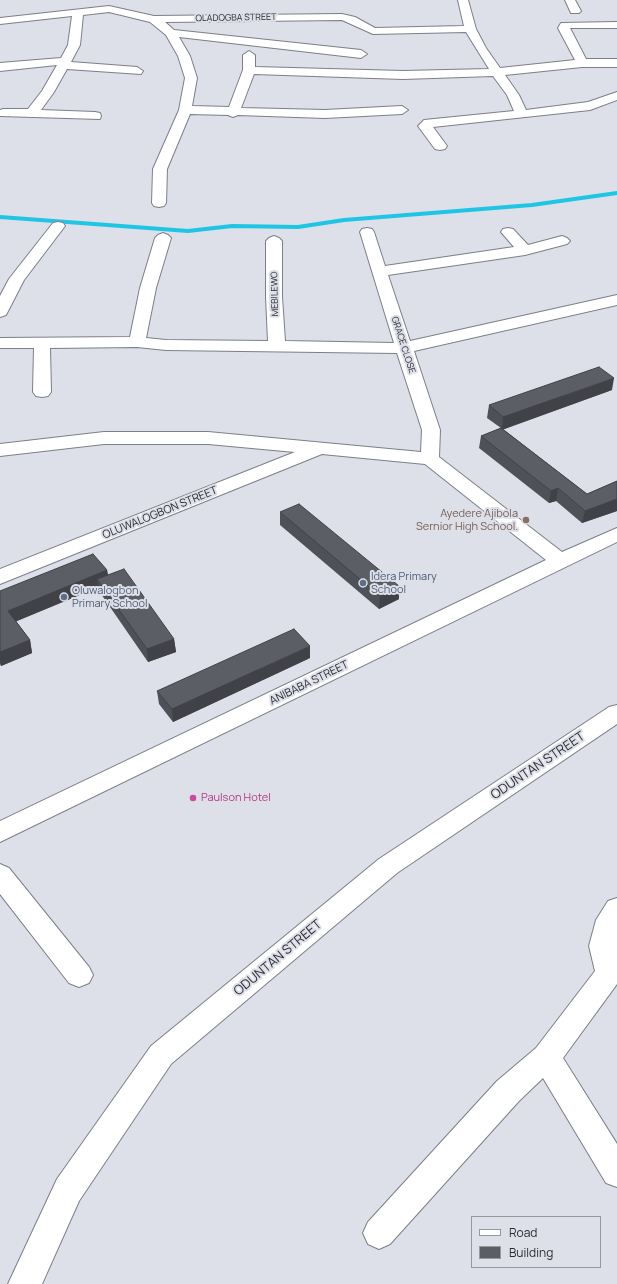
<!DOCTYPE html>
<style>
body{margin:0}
#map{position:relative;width:617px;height:1284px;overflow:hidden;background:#dddfe9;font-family:Manrope,sans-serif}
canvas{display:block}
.legend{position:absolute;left:471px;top:1216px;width:130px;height:52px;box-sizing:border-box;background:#dddfe9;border:1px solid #96979f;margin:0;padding:5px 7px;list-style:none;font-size:12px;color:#2b2b2f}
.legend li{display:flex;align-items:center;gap:8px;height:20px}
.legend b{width:20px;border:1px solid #96979f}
</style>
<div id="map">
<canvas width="617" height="1284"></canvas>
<ul class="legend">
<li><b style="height:5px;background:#fff"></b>Road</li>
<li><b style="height:11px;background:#5c5e66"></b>Building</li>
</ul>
</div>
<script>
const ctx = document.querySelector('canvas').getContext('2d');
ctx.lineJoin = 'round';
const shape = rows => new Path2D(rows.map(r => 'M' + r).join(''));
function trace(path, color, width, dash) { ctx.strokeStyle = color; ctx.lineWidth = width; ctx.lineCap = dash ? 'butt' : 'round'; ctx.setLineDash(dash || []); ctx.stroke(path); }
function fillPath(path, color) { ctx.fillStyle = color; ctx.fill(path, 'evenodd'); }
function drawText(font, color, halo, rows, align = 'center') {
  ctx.font = font + ' Manrope,sans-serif'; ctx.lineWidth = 4; ctx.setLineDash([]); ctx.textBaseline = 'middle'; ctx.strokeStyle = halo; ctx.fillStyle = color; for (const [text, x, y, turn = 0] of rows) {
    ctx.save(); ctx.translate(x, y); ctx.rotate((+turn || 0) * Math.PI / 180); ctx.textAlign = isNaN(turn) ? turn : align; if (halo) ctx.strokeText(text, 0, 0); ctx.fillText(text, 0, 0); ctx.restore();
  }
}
const stream = shape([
 [0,217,188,231,232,226,298,227,344,220,532,205,617,193]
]);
const minor = shape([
 [458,0,468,0,476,29,486,48,500,68,575,60,558,28,561,23,617,22,617,28,570,28,586,59,617,59,617,67,582,67,505,75,519,95,526,110,588,102,617,92,617,100,590,110,433,127,447,146,445,149,440,150,435,149,418,126,424,120,514,111,507,95,493,76,403,79,254,74,241,108,325,110,402,106,408,110,402,114,325,118,238,115,233,117,228,115,190,114,167,169,166,203,164,206,159,207,154,206,152,203,153,169,179,110,185,78,178,56,166,35,150,22,109,12,83,15,80,45,71,62,137,67,143,71,141,74,67,69,54,92,41,110,95,112,100,113,101,116,100,119,0,116,0,110,3,109,28,109,42,91,57,65,0,71,0,63,61,58,68,45,72,16,0,24,0,18,109,6,154,16,342,14,355,17,375,28,464,26,458,0],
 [342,20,373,34,466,32,489,69,403,71,255,67,255,55,249,51,243,55,243,70,229,107,192,106,197,78,190,56,179,37,361,58,367,54,361,50,174,30,165,22,342,20],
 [565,0,575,0,581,11,579,13,571,13,565,0],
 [58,222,63,223,65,226,24,280,6,315,0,317,0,296,9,279,53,223,58,222],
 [367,228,372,229,374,232,385,266,514,247,501,232,503,229,508,228,513,229,528,245,562,236,567,238,570,241,567,244,525,255,388,275,410,341,617,295,617,305,414,351,440,430,439,457,562,552,617,528,617,542,0,842,0,821,546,560,425,464,322,454,0,584,0,569,295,452,208,444,104,444,0,456,0,444,104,432,208,432,421,452,422,430,397,353,166,350,137,347,50,348,51,392,48,396,42,397,36,396,33,392,34,348,0,348,0,338,130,337,140,288,155,238,158,235,163,233,168,235,171,238,156,288,146,338,166,340,268,341,266,297,266,241,269,238,274,236,279,238,282,241,282,297,285,341,394,343,360,232,362,229,367,228],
 [617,705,617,724,397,873,171,1064,79,1201,42,1284,8,1284,57,1179,151,1046,379,859,609,707,617,705],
 [0,864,9,868,89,967,93,975,89,983,79,987,69,983,0,894,0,864],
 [617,898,617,984,563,1058,617,1144,617,1187,606,1183,543,1078,519,1101,390,1244,379,1249,368,1244,363,1233,368,1222,497,1081,536,1048,595,971,589,946,596,920,608,901,617,898]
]);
const wall = shape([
 [612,390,503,429,587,494,617,481,617,511,582,523,556,501,549,503,479,448,481,436,501,428,487,418,489,405],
 [280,512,399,599,379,609,280,525],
 [107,570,108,575,174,639,176,652,148,662,99,591,99,587,16,621,30,640,32,653,1,666,0,664,0,591],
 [310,658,173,722,159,704,157,691]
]);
const shadedWall = shape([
 [614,378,612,390,502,430,503,417],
 [558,488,556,501,549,503,551,491],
 [617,499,617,511,582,523,585,511],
 [107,570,109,583,97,579,99,587,10,624,8,611],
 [399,586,399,599,379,609,380,596],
 [174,639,176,652,148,662,147,649],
 [30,640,32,653,1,666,0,659,0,652],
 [310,646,310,658,173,722,172,709]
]);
const building = shape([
 [599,367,614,378,503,417,489,405,599,367],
 [501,428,587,494,617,481,617,499,585,511,558,488,551,491,481,436,501,428],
 [299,504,399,586,380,596,280,512,299,504],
 [93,554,107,570,8,611,30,640,0,652,0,591,93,554],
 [124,569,174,639,147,649,97,579,124,569],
 [294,629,310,646,172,709,157,691,294,629]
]);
const markers = [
 [526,520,4,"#8d6e63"],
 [363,583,4,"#5c6f8a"],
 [64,597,4,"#5c6f8a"],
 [193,798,4,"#d1479c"]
];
const farStreetnames = [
 ["OLADOGBA STREET",236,18,-1],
 ["MEBILEWO",275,294,-91],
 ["GRACE CLOSE",403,345,72]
];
const streetNames = [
 ["OLUWALOGBON STREET",160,513,-22],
 ["ANIBABA STREET",309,683,-26]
];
const educationNames = [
 ["Ayedere Ajibola",518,514],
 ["Sernior High School.",518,527]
];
const serviceNames = [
 ["Idera Primary",371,577],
 ["School",371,590],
 ["Oluwalogbon",72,591],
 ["Primary School",72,604]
];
const hotelNames = [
 ["Paulson Hotel",201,798]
];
const nearStreetnames = [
 ["ODUNTAN STREET",538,766,-34],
 ["ODUNTAN STREET",278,958,-40]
];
trace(stream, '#1ec6e4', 4);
trace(minor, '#7d7f88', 2);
fillPath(minor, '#fff');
fillPath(wall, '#4f5158');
fillPath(shadedWall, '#404247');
fillPath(building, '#5c5e66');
trace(building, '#404247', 1);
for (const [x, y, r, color] of markers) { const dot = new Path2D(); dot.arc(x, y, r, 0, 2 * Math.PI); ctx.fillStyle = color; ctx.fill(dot); trace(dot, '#dddfe9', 1.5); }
drawText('9px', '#2b2b2f', '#dddfe9', farStreetnames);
drawText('11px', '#2b2b2f', '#dddfe9', streetNames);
drawText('11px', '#785e54', '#dddfe9', educationNames, 'right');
drawText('11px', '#4e5e75', '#dddfe9', serviceNames, 'left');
drawText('11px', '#b23c85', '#dddfe9', hotelNames, 'left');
drawText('13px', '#2b2b2f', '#dddfe9', nearStreetnames);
</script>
